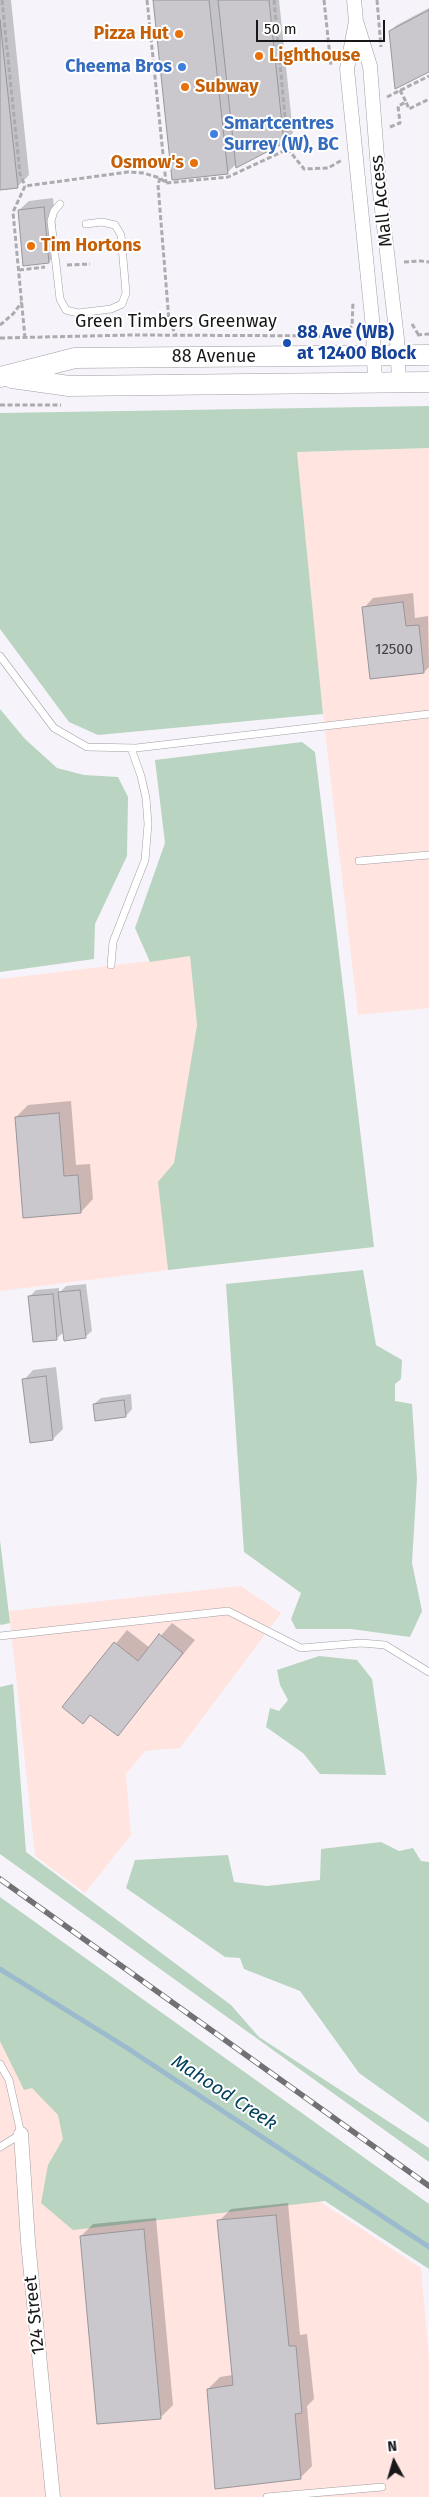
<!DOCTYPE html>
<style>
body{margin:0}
#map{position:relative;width:429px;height:2497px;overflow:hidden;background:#f6f4fa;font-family:"Fira Sans",sans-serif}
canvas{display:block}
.north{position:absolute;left:369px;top:2437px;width:50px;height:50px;-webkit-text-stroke:4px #fff;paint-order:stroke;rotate:354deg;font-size:14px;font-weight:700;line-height:20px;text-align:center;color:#171719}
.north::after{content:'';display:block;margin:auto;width:18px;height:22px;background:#171719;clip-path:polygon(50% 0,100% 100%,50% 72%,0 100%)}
.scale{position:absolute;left:256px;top:20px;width:129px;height:22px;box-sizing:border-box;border:2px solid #171719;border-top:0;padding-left:6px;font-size:15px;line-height:18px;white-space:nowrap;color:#171719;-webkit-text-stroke:4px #fff;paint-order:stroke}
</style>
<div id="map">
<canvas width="429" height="2497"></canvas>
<div class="north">N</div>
<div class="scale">50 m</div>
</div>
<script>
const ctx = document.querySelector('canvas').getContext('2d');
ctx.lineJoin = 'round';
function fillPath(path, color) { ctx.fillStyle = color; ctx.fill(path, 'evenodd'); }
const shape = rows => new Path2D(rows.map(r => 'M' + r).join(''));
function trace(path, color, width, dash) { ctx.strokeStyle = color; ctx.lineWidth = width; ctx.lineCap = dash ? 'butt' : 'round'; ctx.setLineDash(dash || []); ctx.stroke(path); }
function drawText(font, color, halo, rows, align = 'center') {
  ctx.font = font + ' "Fira Sans",sans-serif'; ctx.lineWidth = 4; ctx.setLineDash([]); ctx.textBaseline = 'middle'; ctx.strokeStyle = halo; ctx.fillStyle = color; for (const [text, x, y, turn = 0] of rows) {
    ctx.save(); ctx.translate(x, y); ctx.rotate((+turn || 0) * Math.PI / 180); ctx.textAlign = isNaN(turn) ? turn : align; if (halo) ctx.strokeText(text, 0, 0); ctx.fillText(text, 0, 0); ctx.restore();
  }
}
const industrial = shape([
 [429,448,429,1008,358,1015,323,714,297,452],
 [190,956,197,1025,174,1163,159,1182,168,1270,0,1291,0,979],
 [241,1586,281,1613,180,1748,145,1751,126,1774,131,1835,85,1893,35,1856,9,1611],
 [0,1991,421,2268,429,2359,429,2497,0,2497]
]);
const green = shape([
 [429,406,429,448,297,452,323,714,98,735,69,722,0,629,0,413],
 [0,709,25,739,57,768,84,775,118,777,128,797,127,856,95,924,94,959,0,972],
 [302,742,315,752,374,1247,168,1270,158,1182,174,1163,197,1025,190,956,150,962,135,928,165,843,155,760],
 [363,1270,376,1345,402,1360,401,1379,395,1384,395,1401,412,1404,417,1479,412,1563,422,1611,410,1637,351,1629,296,1629,291,1619,301,1593,244,1552,226,1284],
 [0,1540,10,1623,1,1625,0,1624],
 [319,1656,357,1660,372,1679,386,1775,320,1774,303,1753,266,1727,270,1708,279,1711,288,1700,280,1685,277,1670],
 [13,1684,26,1852,231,2005,259,2037,429,2148,429,2162,0,1854,0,1687],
 [381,1842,399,1851,413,1848,421,1861,429,1862,429,2123,359,2073,300,1991,244,1969,240,1958,225,1957,126,1888,135,1860,228,1855,234,1882,267,1886,320,1880,321,1849],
 [0,1897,429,2204,429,2269,325,2201,73,2230,41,2203,48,2165,63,2139,58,2115,32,2088,24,2090,0,2041]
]);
const shadow = shape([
 [0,0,11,0,29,175,17,187,0,189],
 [154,0,279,0,293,133,283,142,237,163,227,173],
 [429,8,429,70,390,31,397,25],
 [53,198,58,252,49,262,19,210,29,201],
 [413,593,415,618,428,616,429,667,424,672,371,677,364,608,373,598],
 [71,1101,76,1165,90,1164,93,1199,81,1212,16,1117,28,1105],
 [86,1284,92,1331,85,1337,64,1332,57,1338,29,1297,36,1290,59,1288,59,1293,66,1286],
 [56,1367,63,1429,53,1439,31,1441,24,1380,33,1370],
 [131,1394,132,1409,126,1416,94,1404,101,1398],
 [172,1623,195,1640,117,1734,91,1714,64,1707,127,1630,150,1648],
 [288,2203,300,2335,307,2334,314,2399,307,2406,312,2466,300,2478,208,2389,220,2377,233,2375,219,2221,231,2209],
 [156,2218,173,2405,161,2417,81,2236,93,2224]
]);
const stream = shape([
 [0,1969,124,2046,429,2247]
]);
const building = shape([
 [153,0,209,0,228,174,172,180,153,0],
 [218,0,269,0,284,143,236,168,218,0],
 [429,10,429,72,395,89,389,31,429,10],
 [0,20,18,188,0,190,0,20],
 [44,207,49,263,23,266,18,210,44,207],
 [403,602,406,626,419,625,424,673,370,679,362,607,403,602],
 [59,1113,64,1176,78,1175,81,1213,23,1218,15,1117,59,1113],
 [80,1290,86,1338,64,1341,58,1292,80,1290],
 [53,1294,57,1340,33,1342,28,1296,53,1294],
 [46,1376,53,1440,30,1443,22,1379,46,1376],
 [124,1400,126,1417,95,1421,93,1404,124,1400],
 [159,1634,183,1653,118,1736,90,1715,83,1724,62,1707,114,1642,138,1661,159,1634],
 [276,2215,289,2346,296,2346,302,2413,295,2414,301,2479,215,2489,207,2389,233,2385,217,2220,276,2215],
 [144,2229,161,2419,97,2424,80,2236,144,2229]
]);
const path = shape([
 [2,0,20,174,25,186],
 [147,0,166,183],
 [274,0,288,149],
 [324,0,331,66],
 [377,0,381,47],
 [400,90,406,102],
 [387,97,429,76],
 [390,127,400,123,398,106,406,102,409,109,429,99],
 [160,178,158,185,169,321,176,335],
 [404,262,421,261,429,262],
 [67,265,90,264],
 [19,270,45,267],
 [412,324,418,334],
 [0,325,13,314,22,302],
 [343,335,352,326,353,302],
 [417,335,429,334],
 [0,338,132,335,346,336],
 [25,338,13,212,25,186,128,172,143,173,160,178,166,183,228,177,288,149,304,169,328,168,342,160],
 [0,405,61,405]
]);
const service = shape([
 [60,204,54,211,51,221,60,299,66,310,78,313,111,309,122,304,126,293,121,235,115,225,102,222,86,224],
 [0,656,54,728,87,747,136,748,429,714],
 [359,861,429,855],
 [111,965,113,942,145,860,148,824,146,798,141,776,131,748],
 [0,1636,228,1611,301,1648,361,1643,385,1645,429,1672],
 [0,2064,9,2080,21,2134,0,2147],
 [267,2497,382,2487]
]);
const minor = shape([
 [354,0,356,21,347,69,373,328,375,383],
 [357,24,370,66,379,183,397,339,399,382],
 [21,2134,28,2242,53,2497]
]);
const secondary = shape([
 [0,377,75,358,429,355],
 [12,378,69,386,429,382]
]);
const rail = shape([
 [0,1879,429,2186]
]);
const markers = [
 [179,34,5,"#e8710a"],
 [259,56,5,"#e8710a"],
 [182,67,5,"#3f7fe0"],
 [185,87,5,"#e8710a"],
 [214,134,5,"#3f7fe0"],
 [194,163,5,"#e8710a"],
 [31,246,5,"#e8710a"],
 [287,343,5,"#1a4fb4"]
];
const numberNames = [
 ["12500",394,650]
];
const foodNames = [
 ["Pizza Hut",169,34,"right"],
 ["Lighthouse",269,56],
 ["Subway",195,87],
 ["Osmow's",184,163,"right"],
 ["Tim Hortons",41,246]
];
const shopNames = [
 ["Cheema Bros",172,67],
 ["Smartcentres",224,124,"left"],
 ["Surrey (W), BC",224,145,"left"]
];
const streetNames = [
 ["Mall Access",382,201,-96],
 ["Green Timbers Greenway",176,322],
 ["88 Avenue",214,357],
 ["124 Street",35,2315,-96]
];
const transitNames = [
 ["88 Ave (WB)",297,333],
 ["at 12400 Block",297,354]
];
const waterNames = [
 ["Mahood Creek",224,2093,33]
];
fillPath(industrial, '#ffe4e0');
fillPath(green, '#b9d4c0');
fillPath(shadow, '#0003');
trace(stream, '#9bbacd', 5);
fillPath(building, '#cac7cd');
trace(building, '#99979c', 1);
trace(service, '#a09ea4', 8);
trace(minor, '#a09ea4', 15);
trace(secondary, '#a09ea4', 21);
trace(path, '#acabaf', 3, [5, 2.5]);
trace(service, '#fff', 7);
trace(minor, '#fff', 14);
trace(secondary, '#fff', 20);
trace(rail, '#717073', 5.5);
trace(rail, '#fff', 4, [11]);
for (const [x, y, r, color] of markers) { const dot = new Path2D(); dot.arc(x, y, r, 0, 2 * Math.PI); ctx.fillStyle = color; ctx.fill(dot); trace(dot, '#fff', 2); }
drawText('15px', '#444346', null, numberNames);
drawText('bold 18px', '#c56008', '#fff', foodNames, 'left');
drawText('bold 18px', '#366cbe', '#fff', shopNames, 'right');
drawText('18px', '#171719', '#fff', streetNames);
drawText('bold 18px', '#164399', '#fff', transitNames, 'left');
drawText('italic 19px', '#04425d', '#fff', waterNames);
</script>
